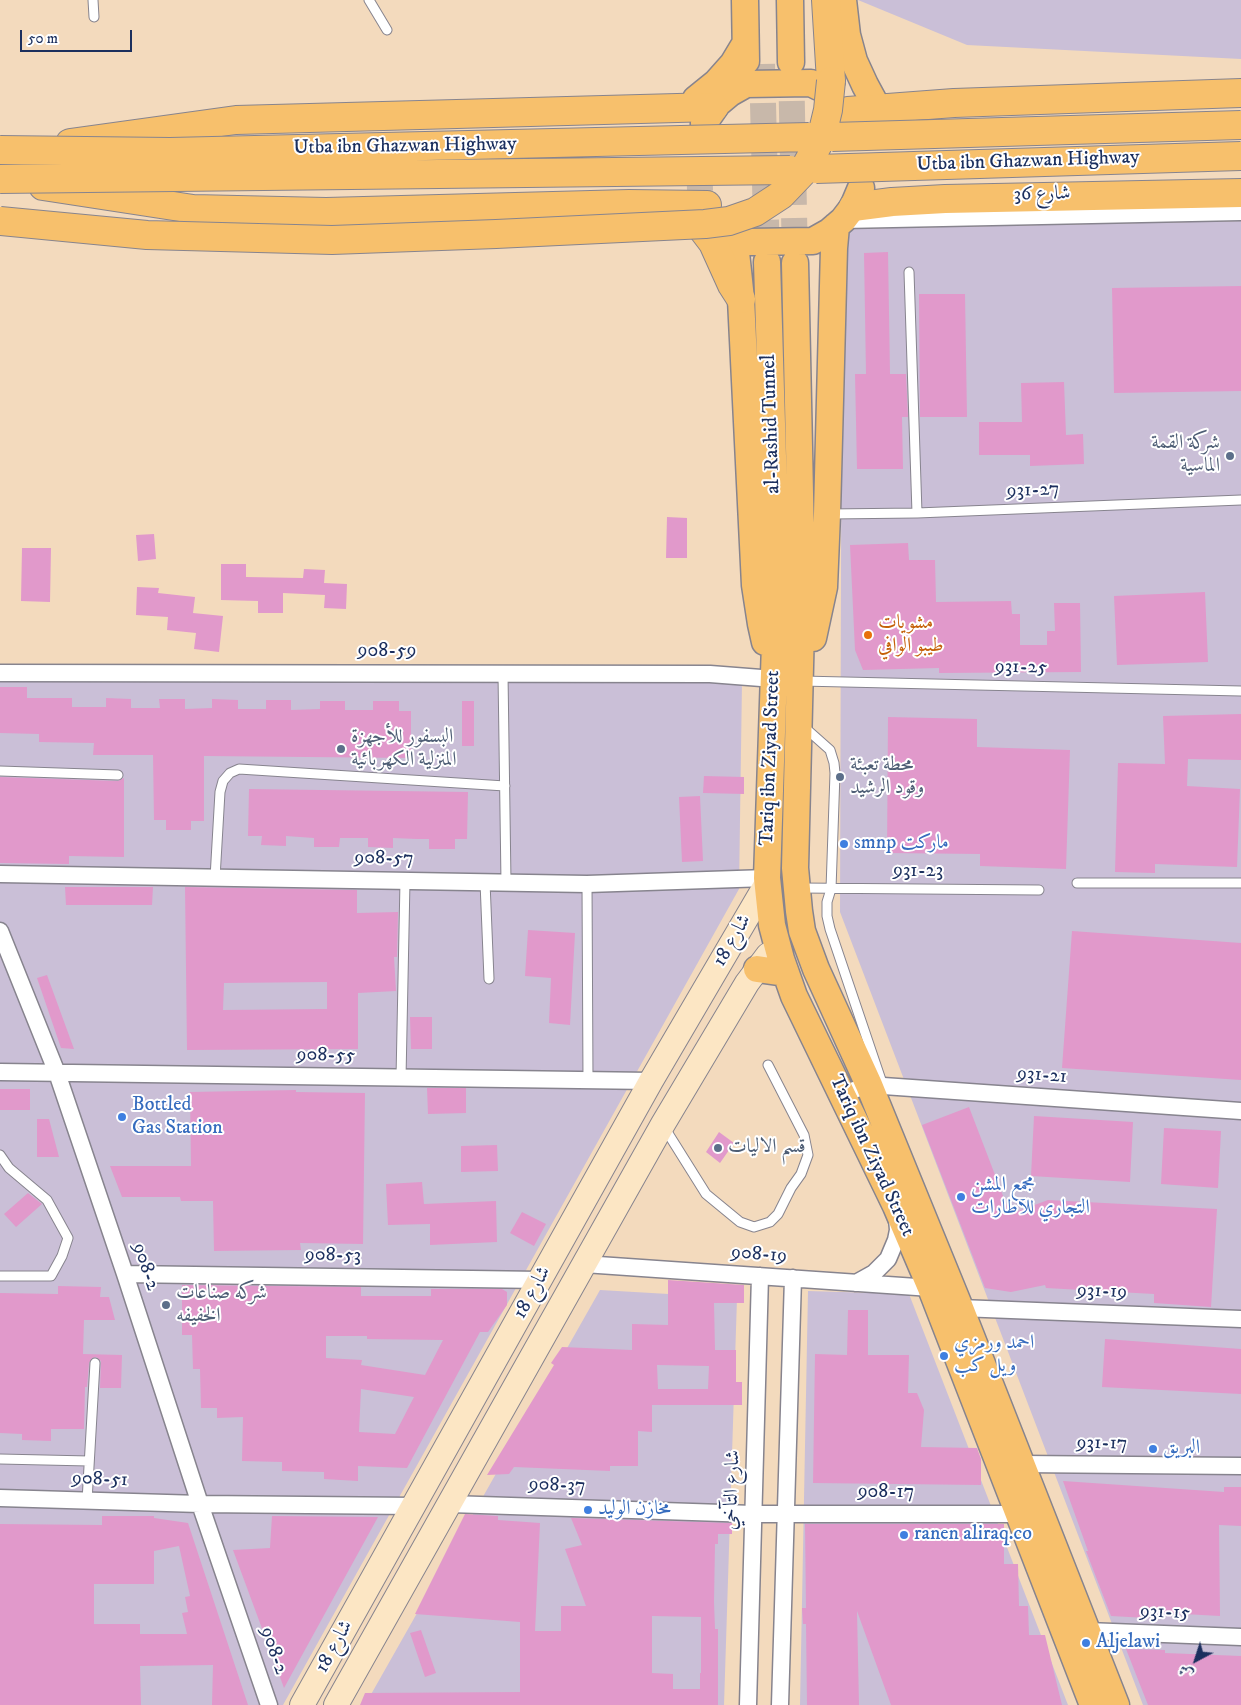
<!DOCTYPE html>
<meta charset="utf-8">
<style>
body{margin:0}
#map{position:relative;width:1241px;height:1705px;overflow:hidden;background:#f3dabd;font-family:"IM FELL DW Pica",Amiri,serif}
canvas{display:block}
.north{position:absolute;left:1171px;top:1635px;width:50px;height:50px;-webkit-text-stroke:4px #fff;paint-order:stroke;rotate:220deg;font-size:14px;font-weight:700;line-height:20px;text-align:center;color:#1b2f5e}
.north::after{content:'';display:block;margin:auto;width:18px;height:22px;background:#1b2f5e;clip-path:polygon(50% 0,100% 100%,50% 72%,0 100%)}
.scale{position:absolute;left:20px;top:30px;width:112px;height:22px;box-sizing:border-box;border:2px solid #1b2f5e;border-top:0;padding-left:6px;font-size:15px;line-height:18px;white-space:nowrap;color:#1b2f5e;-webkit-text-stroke:4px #fff;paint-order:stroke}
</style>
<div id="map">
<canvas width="1241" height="1705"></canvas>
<div class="north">ش</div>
<div class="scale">50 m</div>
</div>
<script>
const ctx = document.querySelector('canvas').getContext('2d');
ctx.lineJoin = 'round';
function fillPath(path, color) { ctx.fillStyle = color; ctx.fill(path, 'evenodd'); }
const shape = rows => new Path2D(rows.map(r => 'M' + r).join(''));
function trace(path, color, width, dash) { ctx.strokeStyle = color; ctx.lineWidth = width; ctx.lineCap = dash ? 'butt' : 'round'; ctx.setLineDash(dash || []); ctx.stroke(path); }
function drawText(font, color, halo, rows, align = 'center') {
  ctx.font = font + ' "IM FELL DW Pica",Amiri,serif'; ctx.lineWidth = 4; ctx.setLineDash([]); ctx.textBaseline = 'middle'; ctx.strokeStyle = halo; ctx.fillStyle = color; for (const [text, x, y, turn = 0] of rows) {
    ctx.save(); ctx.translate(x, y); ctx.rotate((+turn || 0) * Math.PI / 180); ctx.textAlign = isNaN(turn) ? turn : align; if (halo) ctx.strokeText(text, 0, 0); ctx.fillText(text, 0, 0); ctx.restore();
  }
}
const industrial = shape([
 [858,0,1241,0,1241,59,967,45],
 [1241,221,1241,1705,1143,1705,840,912,842,229],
 [0,682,742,682,739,889,283,1705,0,1705],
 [600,1290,737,1298,724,1705,365,1705],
 [808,1291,909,1294,1068,1705,800,1705]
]);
const building = shape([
 [888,252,890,374,906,374,908,417,902,417,903,469,857,469,855,374,866,374,864,253],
 [1241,286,1241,391,1114,393,1112,288],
 [919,294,965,294,967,417,920,417],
 [1064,382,1066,435,1083,434,1084,464,1030,466,1030,455,979,455,979,422,1022,422,1021,383],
 [667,517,687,518,687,558,666,558],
 [154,534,156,559,138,561,136,535],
 [908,543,909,560,935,560,936,602,1011,601,1012,614,1020,614,1020,645,1047,645,1047,631,1055,631,1054,603,1080,603,1081,672,939,673,939,668,863,670,855,650,850,545],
 [22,548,51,548,50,602,21,601],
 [221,564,246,564,246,577,303,578,304,569,325,570,324,583,347,584,346,609,324,608,325,595,283,593,283,613,258,613,258,601,221,600],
 [137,587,159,588,158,593,195,597,193,613,223,616,219,652,194,649,196,633,167,630,168,617,136,615],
 [1205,592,1208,662,1117,665,1114,596],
 [0,687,27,687,27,698,72,698,72,707,106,707,106,698,131,699,131,708,160,708,159,699,185,699,185,709,212,708,212,699,238,700,238,709,266,709,266,700,291,700,291,710,320,709,320,701,345,701,345,710,373,710,373,701,399,701,399,711,411,711,411,758,204,756,204,821,191,821,191,830,166,830,166,820,154,820,153,755,93,755,94,743,39,742,39,734,0,733],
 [462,701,474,701,474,746,462,746],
 [1241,714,1241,760,1188,759,1187,786,1240,789,1237,867,1155,864,1155,873,1115,872,1118,763,1165,764,1163,716],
 [888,717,977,719,977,747,1070,750,1066,869,980,866,980,854,887,853],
 [704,776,744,777,744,794,703,793],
 [0,777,118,781,124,778,124,857,69,856,69,864,0,863],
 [249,789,468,792,467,839,455,839,455,849,429,849,429,839,417,839,393,838,393,848,368,847,368,838,340,838,339,847,314,847,314,838,286,836,286,846,261,845,262,836,248,836],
 [700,796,703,861,682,862,679,797],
 [65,887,153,887,152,905,66,905],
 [185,887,357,890,357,913,398,912,397,957,394,957,396,991,358,993,358,1049,187,1050],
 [327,982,327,1009,223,1010,224,983],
 [528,930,575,933,570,1025,549,1023,551,978,525,976],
 [1072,931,1241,943,1241,1080,1062,1068],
 [47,975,74,1049,61,1048,37,978],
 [410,1017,432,1017,432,1049,411,1049],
 [427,1088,466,1088,466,1113,428,1114],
 [0,1089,30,1089,30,1110,0,1110],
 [296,1090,296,1092,365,1093,363,1244,300,1243,301,1250,214,1251,213,1201,181,1201,180,1197,122,1197,110,1166,191,1166,190,1092],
 [969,1107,1010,1214,1048,1200,1217,1209,1211,1307,1154,1303,1154,1294,1046,1288,1045,1285,1011,1292,985,1288,922,1125],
 [1034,1116,1133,1122,1130,1182,1031,1176],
 [37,1119,49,1119,59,1157,37,1157],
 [1164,1128,1221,1131,1218,1188,1161,1184],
 [719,1132,734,1143,720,1163,706,1152],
 [497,1145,498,1171,461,1172,461,1146],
 [422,1182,424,1204,496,1201,497,1242,430,1245,430,1224,388,1225,386,1184],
 [28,1193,42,1204,16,1227,4,1214],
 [522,1212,546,1224,534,1246,510,1233],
 [668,1280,744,1285,744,1303,714,1303,715,1350,736,1350,736,1382,742,1382,742,1405,652,1405,652,1432,638,1431,638,1466,610,1466,610,1471,514,1467,509,1474,487,1475,554,1365,551,1363,562,1347,632,1350,632,1324,668,1325],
 [657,1365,709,1366,708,1389,658,1389],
 [182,1285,361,1287,361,1296,431,1296,431,1289,502,1289,507,1292,507,1305,488,1332,480,1332,407,1468,358,1466,358,1481,324,1479,324,1472,282,1471,282,1462,242,1461,243,1417,217,1418,217,1408,201,1408,200,1369,193,1369,192,1335,182,1335],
 [326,1336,367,1336,367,1339,443,1340,425,1375,361,1365,362,1360,326,1358],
 [361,1389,414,1397,395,1434,359,1432],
 [58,1286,101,1287,100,1297,109,1297,115,1320,84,1320,83,1354,122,1355,121,1388,100,1388,101,1361,96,1357,92,1358,89,1363,87,1387,85,1387,84,1429,51,1429,51,1441,22,1440,22,1434,0,1433,0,1293,58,1294],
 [848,1310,868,1310,868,1355,909,1355,908,1393,917,1393,924,1410,921,1447,977,1448,981,1459,981,1485,813,1483,815,1354,847,1355],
 [1105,1339,1241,1349,1241,1394,1102,1387],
 [1063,1481,1224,1492,1224,1487,1241,1487,1241,1526,1219,1525,1220,1616,1147,1612,1147,1618,1111,1616,1086,1551,1088,1551],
 [465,1514,498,1516,498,1520,540,1523,535,1631,561,1631,561,1606,586,1606,565,1549,582,1545,571,1518,732,1523,732,1534,718,1534,718,1544,715,1544,714,1602,715,1629,718,1629,718,1705,360,1705,365,1693,520,1692,520,1622,415,1614],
 [652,1616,701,1617,701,1673,700,1673,700,1689,673,1689,673,1674,652,1673],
 [102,1516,154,1516,154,1518,188,1523,248,1705,212,1705,213,1665,140,1666,141,1705,0,1705,0,1524,102,1525],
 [179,1546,190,1596,185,1597,188,1612,182,1613,187,1634,140,1634,140,1624,94,1624,94,1584,154,1584,154,1551],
 [272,1516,378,1517,284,1688,233,1550,270,1548],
 [805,1524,1004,1524,1004,1564,1018,1564,1019,1606,1028,1606,1029,1635,1045,1635,1062,1705,891,1705,857,1611,859,1705,807,1705,806,1624,803,1624,802,1608,806,1608],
 [421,1630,436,1673,425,1677,410,1633],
 [1126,1649,1165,1650,1165,1653,1241,1656,1241,1705,1148,1705]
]);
const primaryTunnel = shape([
 [791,62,795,262],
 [762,64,767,262],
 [700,191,699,135,704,123]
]);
const lane = shape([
 [93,0,94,17],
 [369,0,387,30],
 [909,272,917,513],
 [829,514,917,513,1241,500],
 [503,674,506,882],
 [801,681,1241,691],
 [803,726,830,750,834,763,835,773,831,889,827,902,827,916,830,929,883,1086],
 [0,771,118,775],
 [215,878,220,792,223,781,230,773,239,769,505,786],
 [485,882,489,979],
 [1077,883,1241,883],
 [587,884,588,1081],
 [800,888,1039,890],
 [401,1078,405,881],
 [664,1127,706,1194,740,1222,754,1227,770,1222,778,1214,791,1188,801,1174,808,1155,804,1135,768,1065],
 [0,1155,9,1168,47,1200,68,1238,62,1256,51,1276,0,1276],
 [0,1459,89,1461],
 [87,1501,95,1363]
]);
const street = shape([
 [843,220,1241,212],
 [0,673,710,674,774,679],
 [0,874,587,884,767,878],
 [0,931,57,1073,125,1274,200,1504,269,1705],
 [0,1072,651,1081],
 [842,1094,869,1085,1241,1111],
 [584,1264,931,1288],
 [125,1274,541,1280],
 [856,1283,874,1273,888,1259,896,1240,898,1230,897,1218],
 [960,1308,1241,1319],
 [1022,1464,1241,1466],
 [0,1498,200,1504,415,1506],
 [450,1504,753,1514,1018,1514],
 [1087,1631,1241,1637],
 [748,1705,760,1276],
 [780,1705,793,1278]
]);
const secondary = shape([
 [302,1705,651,1081,767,883],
 [336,1705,663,1124,747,983,768,955]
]);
const primary = shape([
 [745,0,746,61],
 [790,0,791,62],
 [843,0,847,35,854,61,865,85,878,109],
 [696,99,717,82,733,64,745,44],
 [704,123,718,103,730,93,746,84,811,83,819,87],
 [728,230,748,242,813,241,829,232,843,220,853,207,861,188],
 [734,234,741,299,755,585,761,624,765,642],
 [767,262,777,586,767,878,772,925,781,959,794,996,896,1206,931,1288,1093,1705],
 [795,263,802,586,795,868,799,911,802,931,816,969,869,1085,960,1308,1116,1705],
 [813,638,824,587,827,514,834,248,836,226],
 [757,969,785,973]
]);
const highway = shape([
 [826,0,831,81],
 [848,111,954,103,1241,93],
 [70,143,236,120,714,107],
 [43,186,193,209,326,212,629,204,707,205],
 [853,207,892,202,945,199,1241,193],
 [683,212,694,218,713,243,732,285,741,299]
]);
const highwayBridge = shape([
 [832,137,1241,125],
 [0,150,170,152,809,137],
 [816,169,1241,156],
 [0,179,790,170],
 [0,221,147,235,332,240,496,234,705,224,729,221,755,212,781,195,802,173,821,139,828,110,831,81]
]);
const markers = [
 [1230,456,5,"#5c6f8a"],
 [868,635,5,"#e8710a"],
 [341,749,5,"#5c6f8a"],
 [840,777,5,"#5c6f8a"],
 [844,844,5,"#3f7fe0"],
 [122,1117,5,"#3f7fe0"],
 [718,1148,5,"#5c6f8a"],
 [961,1197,5,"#3f7fe0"],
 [166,1305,5,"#5c6f8a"],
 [944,1356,5,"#3f7fe0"],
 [1153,1449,5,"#3f7fe0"],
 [588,1510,5,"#3f7fe0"],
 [904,1535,5,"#3f7fe0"],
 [1086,1643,5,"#3f7fe0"]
];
const streetNames = [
 ["Utba ibn Ghazwan Highway",405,147,-1],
 ["Utba ibn Ghazwan Highway",1028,162,-2],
 ["شارع 36",1042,195,-1],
 ["al-Rashid Tunnel",772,424,-92],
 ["931-27",1033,491,-2],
 ["908-59",387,652],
 ["931-25",1021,668,1],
 ["Tariq ibn Ziyad Street",771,758,-88],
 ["908-57",384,859,1],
 ["931-23",918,872],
 ["شارع 18",733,941,-60],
 ["908-55",326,1056,1],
 ["931-21",1042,1076,4],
 ["Tariq ibn Ziyad Street",871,1156,65],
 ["908-19",759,1255,4],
 ["908-53",333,1256,1],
 ["908-2",145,1267,72],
 ["931-19",1102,1292,2],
 ["شارع 18",533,1293,-61],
 ["931-17",1102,1444,1],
 ["908-51",100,1480,2],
 ["908-37",557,1486,2],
 ["شارع التآخي",733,1490,-88],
 ["908-17",886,1493],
 ["931-15",1165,1613,2],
 ["شارع 18",335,1647,-61],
 ["908-2",273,1651,71]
];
const serviceNames = [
 ["شركة القمة",1220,444,"right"],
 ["الماسية",1220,467,"right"],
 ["البسفور للأجهزة",351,738],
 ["المنزلية الكهربائية",351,761],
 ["محطة تعبئة",850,766],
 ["وقود الرشيد",850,789],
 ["قسم الاليات",728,1148],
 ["شركه صناعات",176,1294],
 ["الخفيفه",176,1317]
];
const foodNames = [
 ["مشويات",878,624],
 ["طيبو الوافي",878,647]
];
const shopNames = [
 ["smnp ماركت",854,844],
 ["Bottled",132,1106],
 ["Gas Station",132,1129],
 ["مجمع المشن",971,1186],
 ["التجاري للاطارات",971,1209],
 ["احمد ورمزي",954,1344],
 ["ويل كب",954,1367],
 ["البريق",1163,1449],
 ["مخازن الوليد",598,1510],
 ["ranen aliraq.co",914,1535],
 ["Aljelawi",1096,1643]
];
fillPath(industrial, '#cabfd7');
fillPath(building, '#e199cb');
trace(primaryTunnel, '#c8b8aa', 26, [26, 13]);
trace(lane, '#87848e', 11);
trace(street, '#87848e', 19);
trace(secondary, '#87848e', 26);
trace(primary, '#87848e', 29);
trace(highway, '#87848e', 30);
trace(lane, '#fff', 9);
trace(street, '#fff', 16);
trace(secondary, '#fce6c4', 24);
trace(primary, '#f7c06c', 26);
trace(highway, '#f7c06c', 28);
trace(highwayBridge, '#87848e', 30, []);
trace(highwayBridge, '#f7c06c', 28);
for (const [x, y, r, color] of markers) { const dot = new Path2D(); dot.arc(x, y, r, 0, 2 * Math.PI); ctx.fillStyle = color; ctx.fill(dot); trace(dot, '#fff', 2); }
drawText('20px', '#1b2f5e', '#fff', streetNames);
drawText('20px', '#4e5e75', '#fff', serviceNames, 'left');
drawText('20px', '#c56008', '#fff', foodNames, 'left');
drawText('20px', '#366cbe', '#fff', shopNames, 'left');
</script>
